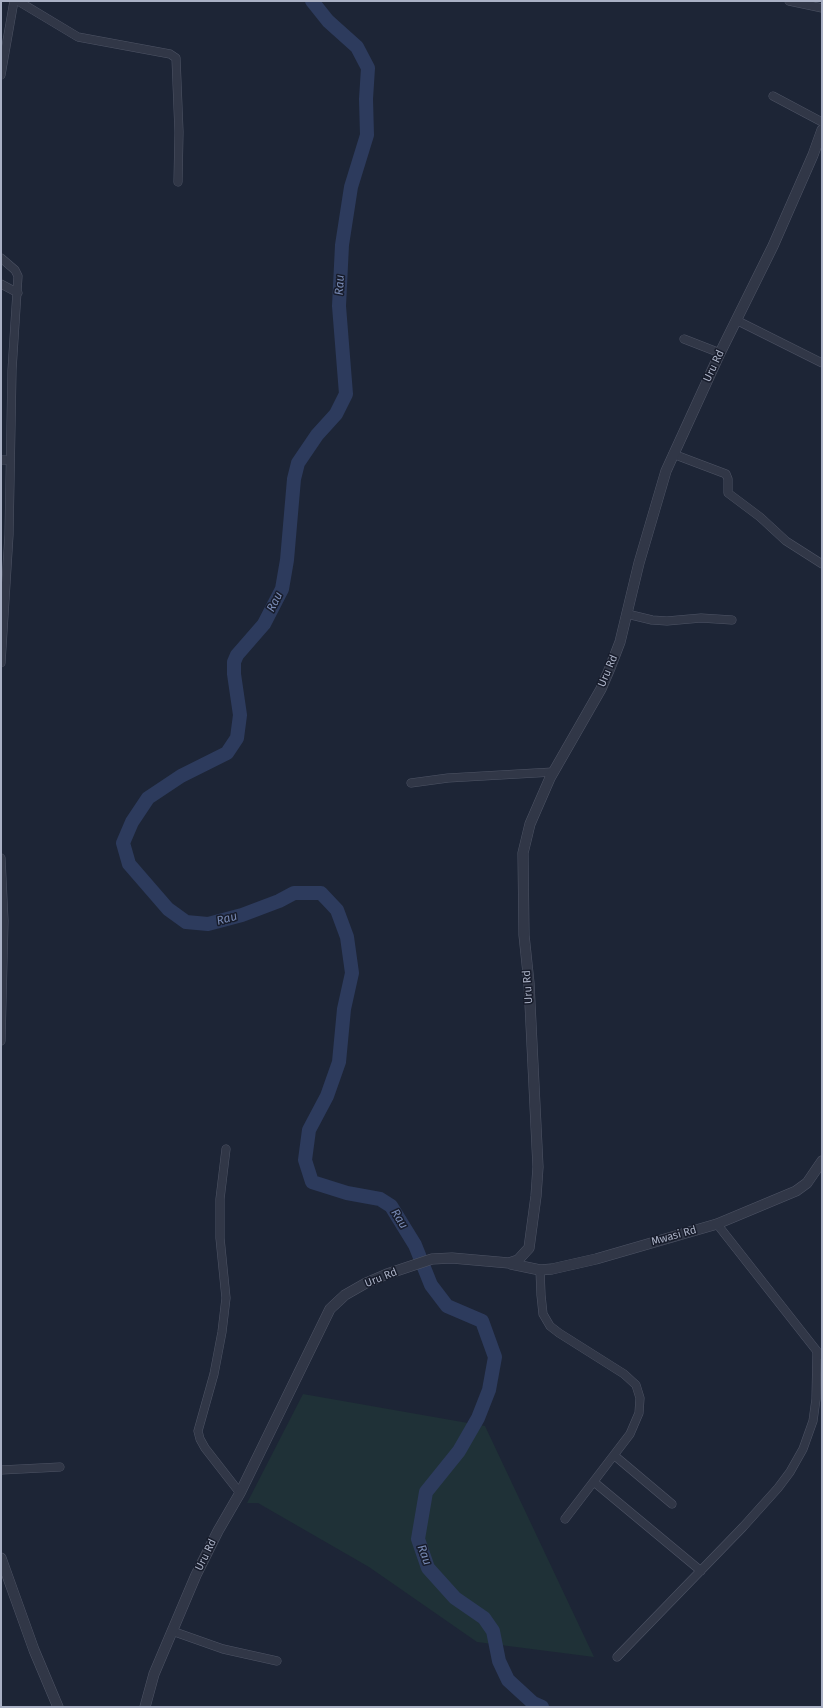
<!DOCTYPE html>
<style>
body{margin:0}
#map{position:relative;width:823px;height:1708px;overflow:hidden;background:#1d2536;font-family:"Fira Sans",sans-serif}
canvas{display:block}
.frame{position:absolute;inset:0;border:2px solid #aab1c5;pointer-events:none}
</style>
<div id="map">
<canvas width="823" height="1708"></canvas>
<div class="frame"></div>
</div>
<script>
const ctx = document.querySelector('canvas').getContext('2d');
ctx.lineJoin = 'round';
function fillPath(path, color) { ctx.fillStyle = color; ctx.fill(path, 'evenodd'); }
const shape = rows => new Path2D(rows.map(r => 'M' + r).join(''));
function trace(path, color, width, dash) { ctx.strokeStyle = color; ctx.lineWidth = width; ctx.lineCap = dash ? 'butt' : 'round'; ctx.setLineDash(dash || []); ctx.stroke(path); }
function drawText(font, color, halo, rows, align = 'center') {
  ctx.font = font + ' "Fira Sans",sans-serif'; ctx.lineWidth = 3; ctx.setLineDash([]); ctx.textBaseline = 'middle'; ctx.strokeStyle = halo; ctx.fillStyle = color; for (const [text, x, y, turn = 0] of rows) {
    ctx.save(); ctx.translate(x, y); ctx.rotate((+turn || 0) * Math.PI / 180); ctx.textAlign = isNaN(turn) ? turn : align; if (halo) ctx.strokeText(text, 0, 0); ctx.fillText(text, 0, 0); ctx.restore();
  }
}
const green = shape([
 [303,1394,485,1426,594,1657,477,1642,369,1567,258,1503,247,1503]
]);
const river = shape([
 [312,1,328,21,357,47,368,68,366,99,367,135,351,187,342,245,339,306,346,394,336,414,317,435,298,463,294,479,287,560,282,589,264,624,237,655,234,662,234,674,240,715,237,738,227,753,181,776,148,798,132,822,123,843,129,864,168,909,186,922,208,924,242,915,279,901,294,893,321,893,337,910,347,937,352,973,344,1009,339,1062,327,1096,309,1130,305,1160,312,1182,347,1193,380,1199,391,1206,415,1245,431,1285,447,1306,482,1321,495,1357,489,1390,478,1418,459,1451,426,1492,418,1539,428,1568,455,1598,484,1618,493,1631,499,1661,508,1680,533,1703,542,1707]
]);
const minor = shape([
 [18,1,78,37,170,54,176,58,179,132,178,182],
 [789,1,822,8],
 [1,75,14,1],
 [773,96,822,122],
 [1,258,15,270,18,276,12,370,9,535,1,663],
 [1,284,18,293],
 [736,320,822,363],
 [684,339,720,353],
 [673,454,726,474,728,479,728,493,760,517,786,541,822,564],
 [1,460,10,460],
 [627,614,652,620,667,621,701,618,732,620],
 [411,783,448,778,553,772],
 [1,858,4,921,1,1041],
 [226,1149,220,1199,220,1238,226,1298,222,1332,214,1374,198,1431,200,1439,205,1448,240,1493],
 [717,1224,820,1355],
 [540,1270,541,1295,543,1314,550,1326,559,1333,624,1374,636,1385,640,1398,639,1413,630,1434,565,1519],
 [615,1456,672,1504],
 [1,1470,60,1467],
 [594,1482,701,1571],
 [172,1631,223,1649,277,1661],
 [617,1657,743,1527,778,1488,790,1472,803,1449,813,1421,816,1399,817,1351]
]);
const tertiary = shape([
 [511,1264,540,1270,552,1269,596,1259,717,1224,796,1191,807,1183,822,1161],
 [1,1558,34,1650,58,1707],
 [145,1707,154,1674,196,1575,218,1531,240,1493,330,1309,345,1295,366,1283,387,1274,432,1259,452,1258,509,1263,518,1260,529,1248,536,1196,538,1167,529,983,524,935,523,853,530,824,550,778,601,689,610,668,620,642,639,563,666,471,720,353,773,246,813,155,822,130]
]);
const streetNames = [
 ["Uru Rd",714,366,-65],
 ["Uru Rd",608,671,-67],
 ["Uru Rd",528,987,-94],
 ["Mwasi Rd",674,1236,-16],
 ["Uru Rd",381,1278,-22],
 ["Uru Rd",206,1555,-64]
];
const waterNames = [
 ["Rau",340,285,-87],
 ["Rau",275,602,-63],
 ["Rau",227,919,-15],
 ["Rau",399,1219,58],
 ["Rau",424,1555,69]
];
fillPath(green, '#1f3137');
trace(river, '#2d3b5d', 14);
trace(minor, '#4e5465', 9);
trace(tertiary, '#4e5465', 11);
trace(minor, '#313747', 8);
trace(tertiary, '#313747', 10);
drawText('11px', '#aab1c5', '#171c2b', streetNames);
drawText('italic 12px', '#788ab4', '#171c2b', waterNames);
</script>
